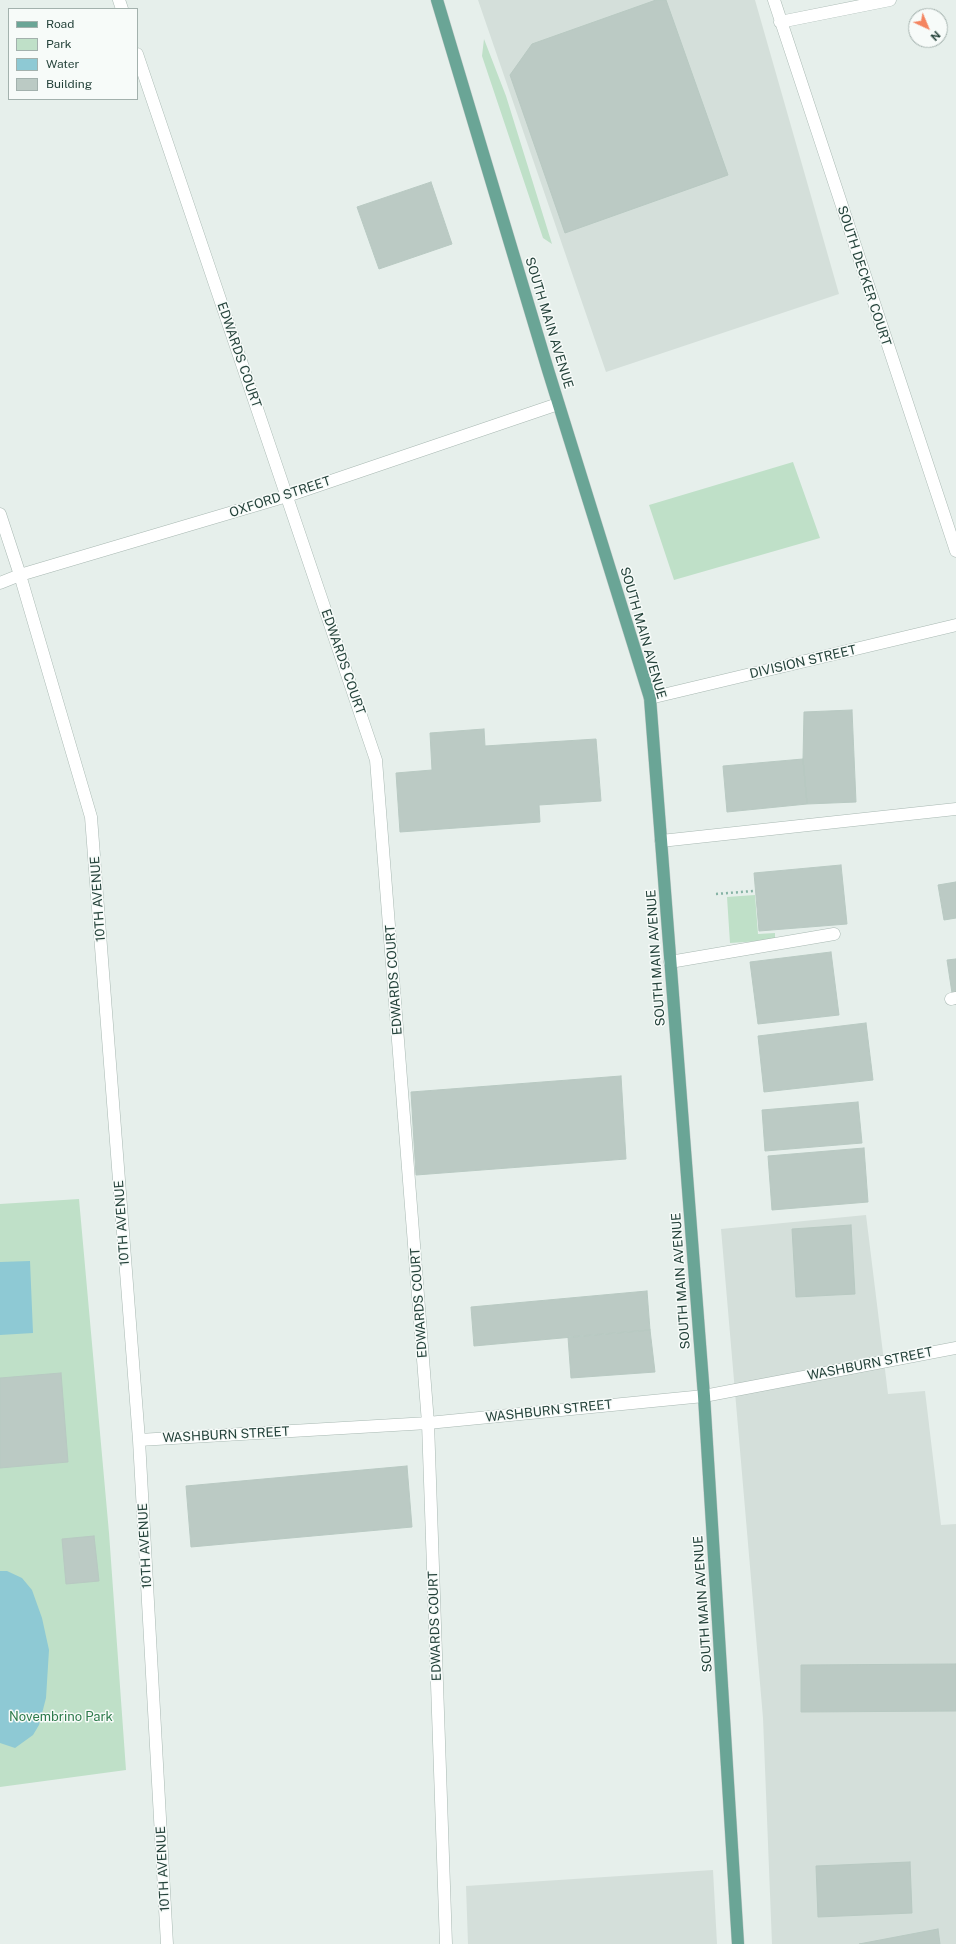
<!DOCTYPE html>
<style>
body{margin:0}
#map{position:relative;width:956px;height:1944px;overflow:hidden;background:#e6efeb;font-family:"Public Sans",sans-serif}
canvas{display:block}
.legend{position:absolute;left:8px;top:8px;width:130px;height:92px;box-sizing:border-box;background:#f7fbf9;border:1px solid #a3b1ad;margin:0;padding:5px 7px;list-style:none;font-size:12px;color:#24423a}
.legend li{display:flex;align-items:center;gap:8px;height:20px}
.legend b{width:20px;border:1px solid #a3b1ad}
.north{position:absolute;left:908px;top:8px;width:40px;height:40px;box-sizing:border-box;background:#f7fbf9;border:1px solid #a3b1ad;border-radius:50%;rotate:136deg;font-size:11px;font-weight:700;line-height:16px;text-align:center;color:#24423a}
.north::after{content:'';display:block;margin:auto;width:14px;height:18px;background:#f4845f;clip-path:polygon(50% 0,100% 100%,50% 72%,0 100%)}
</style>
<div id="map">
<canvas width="956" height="1944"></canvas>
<ul class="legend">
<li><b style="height:5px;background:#6aa596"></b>Road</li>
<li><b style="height:11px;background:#bfe0c8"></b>Park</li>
<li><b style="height:11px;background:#8ec9d4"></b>Water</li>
<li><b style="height:11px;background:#bbcac4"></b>Building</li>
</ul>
<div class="north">N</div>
</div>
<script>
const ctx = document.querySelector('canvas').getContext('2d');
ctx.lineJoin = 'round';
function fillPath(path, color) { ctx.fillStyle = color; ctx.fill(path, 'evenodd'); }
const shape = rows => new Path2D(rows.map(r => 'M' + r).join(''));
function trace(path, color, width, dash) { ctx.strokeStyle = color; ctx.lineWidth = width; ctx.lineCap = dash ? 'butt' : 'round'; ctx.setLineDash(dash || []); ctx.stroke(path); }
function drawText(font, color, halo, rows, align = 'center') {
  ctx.font = font + ' "Public Sans",sans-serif'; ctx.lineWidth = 3; ctx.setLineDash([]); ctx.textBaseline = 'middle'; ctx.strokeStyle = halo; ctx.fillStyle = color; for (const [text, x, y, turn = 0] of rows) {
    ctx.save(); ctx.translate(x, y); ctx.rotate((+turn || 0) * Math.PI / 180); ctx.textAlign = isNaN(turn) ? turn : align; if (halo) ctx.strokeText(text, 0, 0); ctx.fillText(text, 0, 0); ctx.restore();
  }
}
const built = shape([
 [478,0,755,0,839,294,606,372],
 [866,1215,888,1394,925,1391,941,1525,956,1524,956,1944,772,1944,763,1718,721,1229],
 [713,1870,717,1944,468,1944,466,1886]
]);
const green = shape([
 [484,39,506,96,552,244,543,238,482,56],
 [793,462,820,538,674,580,649,505],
 [755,895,758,934,775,933,775,940,730,943,727,897],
 [79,1199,109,1533,126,1770,0,1787,0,1204]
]);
const water = shape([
 [30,1261,33,1333,0,1335,0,1262],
 [0,1571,7,1571,22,1578,32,1590,42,1618,49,1650,46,1698,39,1725,33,1735,15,1748,0,1743]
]);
const building = shape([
 [656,0,666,0,728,175,565,233,510,75,532,44,656,0],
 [431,182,452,244,379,269,357,207,431,182],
 [852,710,856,802,807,804,803,759,804,712,852,710],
 [484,729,485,746,596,739,601,801,539,805,540,822,400,832,396,773,432,770,430,733,484,729],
 [803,759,807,804,727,812,723,766,803,759],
 [841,865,847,924,759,931,754,873,841,865],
 [956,882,956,918,944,920,938,885,956,882],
 [831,952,839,1015,758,1024,750,962,831,952],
 [956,959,956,993,952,993,947,960,956,959],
 [866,1023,873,1080,764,1092,758,1036,866,1023],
 [621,1076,626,1159,416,1175,411,1092,621,1076],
 [858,1102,862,1143,765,1151,762,1110,858,1102],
 [864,1148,868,1202,772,1210,768,1156,864,1148],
 [851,1225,855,1294,796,1297,792,1229,851,1225],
 [647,1291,650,1330,474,1346,471,1307,647,1291],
 [650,1330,655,1372,571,1378,568,1337,650,1330],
 [61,1373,68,1462,0,1468,0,1378,61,1373],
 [407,1466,412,1527,191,1547,186,1486,407,1466],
 [94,1536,99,1581,66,1584,62,1539,94,1536],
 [956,1664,956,1711,801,1712,801,1665,956,1664],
 [910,1862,912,1913,818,1917,816,1866,910,1862],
 [938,1929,940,1944,859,1944,938,1929]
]);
const path = shape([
 [716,894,753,891]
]);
const minor = shape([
 [119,0,122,9],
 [774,0,956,551],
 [780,22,890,0],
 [137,54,376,760,428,1423,446,1944],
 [0,514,20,575,91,817,139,1440,167,1944],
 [0,583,20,575,287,496,558,404],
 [650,698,956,625],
 [661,841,956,809],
 [670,962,834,934],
 [951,999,956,998],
 [139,1440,428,1423,704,1396,956,1348]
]);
const major = shape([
 [437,0,548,370,650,698,704,1396,738,1944]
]);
const streetNames = [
 ["SOUTH DECKER COURT",864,276,72],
 ["SOUTH MAIN AVENUE",549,323,73],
 ["EDWARDS COURT",239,355,71],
 ["OXFORD STREET",280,497,-18],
 ["SOUTH MAIN AVENUE",643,633,74],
 ["EDWARDS COURT",343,662,71],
 ["DIVISION STREET",803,662,-13],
 ["10TH AVENUE",98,899,-94],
 ["SOUTH MAIN AVENUE",656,958,-94],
 ["EDWARDS COURT",394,980,-94],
 ["10TH AVENUE",122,1223,-94],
 ["SOUTH MAIN AVENUE",681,1281,-94],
 ["EDWARDS COURT",419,1303,-94],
 ["WASHBURN STREET",870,1364,-11],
 ["WASHBURN STREET",549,1411,-6],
 ["WASHBURN STREET",226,1435,-3],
 ["10TH AVENUE",145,1546,-93],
 ["SOUTH MAIN AVENUE",703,1604,-94],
 ["EDWARDS COURT",435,1626,-92],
 ["10TH AVENUE",163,1869,-93]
];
const parkNames = [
 ["Novembrino Park",61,1717]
];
fillPath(built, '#d4dfda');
fillPath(green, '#bfe0c8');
fillPath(water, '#8ec9d4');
fillPath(building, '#bbcac4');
trace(building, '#b8c9c2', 1);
trace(minor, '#a8b8b2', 13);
trace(major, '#c2cac8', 13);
trace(path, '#86b3a5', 2.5, [2, 3]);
trace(minor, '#fff', 12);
trace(major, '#6aa596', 12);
drawText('13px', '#24423a', '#f7fbf9', streetNames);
drawText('13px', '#2d7a4b', '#f7fbf9', parkNames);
</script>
